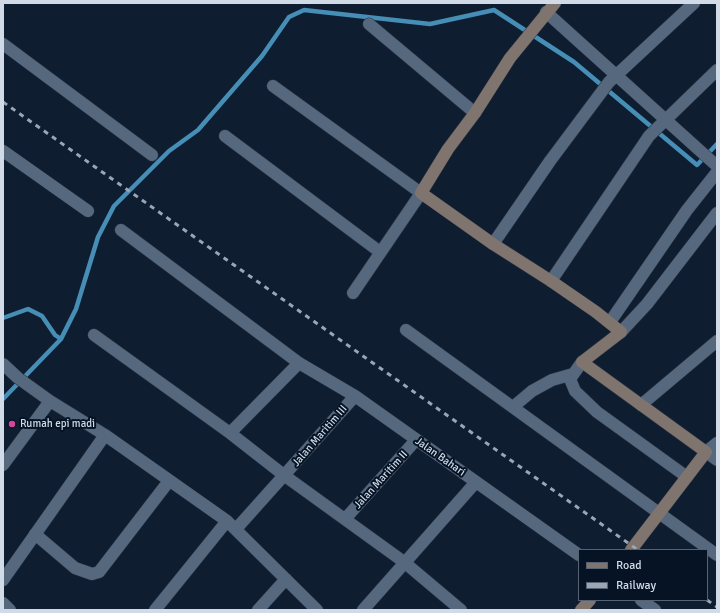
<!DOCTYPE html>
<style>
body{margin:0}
#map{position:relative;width:720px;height:613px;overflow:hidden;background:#0e1d2f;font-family:Signika,sans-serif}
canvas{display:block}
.frame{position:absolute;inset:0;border:4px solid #d1dbe8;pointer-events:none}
.legend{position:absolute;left:578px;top:549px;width:130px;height:52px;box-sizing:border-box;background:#051325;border:1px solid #576373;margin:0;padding:5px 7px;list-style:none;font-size:12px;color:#d1dbe8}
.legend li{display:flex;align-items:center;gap:8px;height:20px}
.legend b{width:20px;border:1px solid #576373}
</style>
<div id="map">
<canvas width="720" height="613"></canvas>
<div class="frame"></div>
<ul class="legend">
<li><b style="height:5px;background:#7f746e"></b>Road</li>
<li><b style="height:5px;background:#9ba6b5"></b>Railway</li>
</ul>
</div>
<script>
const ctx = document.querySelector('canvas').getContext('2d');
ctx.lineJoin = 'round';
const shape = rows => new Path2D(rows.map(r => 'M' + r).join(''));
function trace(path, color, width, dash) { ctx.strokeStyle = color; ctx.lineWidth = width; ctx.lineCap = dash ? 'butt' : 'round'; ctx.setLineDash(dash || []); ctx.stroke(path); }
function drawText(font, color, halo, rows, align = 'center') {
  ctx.font = font + ' Signika,sans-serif'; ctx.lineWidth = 4; ctx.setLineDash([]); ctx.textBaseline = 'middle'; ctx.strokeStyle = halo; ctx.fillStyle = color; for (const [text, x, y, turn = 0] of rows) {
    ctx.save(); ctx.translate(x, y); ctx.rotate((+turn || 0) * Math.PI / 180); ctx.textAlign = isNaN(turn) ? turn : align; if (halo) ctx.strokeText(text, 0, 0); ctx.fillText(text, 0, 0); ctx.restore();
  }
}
const stream = shape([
 [3,318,28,309,42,316,55,335,61,339],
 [3,399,61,339,76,309,98,237,114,206,169,151,198,130,262,56,289,17,304,10,430,24,494,10,574,62,697,165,717,144]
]);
const street = shape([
 [546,12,717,166],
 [369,24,475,113],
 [3,44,152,155],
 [273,86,421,193,353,293],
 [225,136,380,252],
 [3,151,88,211],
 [121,230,299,363,355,396,579,555],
 [493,244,550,161,609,82,694,3],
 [551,281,649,136,717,70],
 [610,322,687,210,717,172],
 [406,330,717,555],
 [621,332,647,304,717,213],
 [94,335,230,433],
 [582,362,570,379,575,391,597,412,687,477],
 [299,363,230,433,285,476,404,562,461,610],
 [3,364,18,378,50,401,105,435,227,521,317,610],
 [641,405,717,341],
 [513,407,532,391,552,380,573,374],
 [717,443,706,452,717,460],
 [3,465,50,401],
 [345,519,416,440],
 [236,529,355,396],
 [35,534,75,568,92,574,99,572,169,481],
 [3,580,105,435],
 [641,600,655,610],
 [3,603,10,610],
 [155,610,227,521],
 [258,610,286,579],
 [363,610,476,482]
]);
const secondary = shape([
 [555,3,510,58,475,113,448,149,421,193,493,244,551,281,596,312,621,332,582,362,706,452,631,550],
 [581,610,590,600]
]);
const rail = shape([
 [3,102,638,550],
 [707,600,717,607]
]);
const markers = [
 [12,424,4,"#d1479c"]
];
const poiNames = [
 ["Rumah epi madi",20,424]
];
const streetNames = [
 ["Jalan Maritim III",320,436,-49],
 ["Jalan Bahari",440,457,35],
 ["Jalan Maritim II",381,480,-48]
];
trace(stream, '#468eb6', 4.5);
trace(street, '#2e3544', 13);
trace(secondary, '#2e3544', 13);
trace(street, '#56687e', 12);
trace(secondary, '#7f746e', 12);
trace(rail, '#9ba6b5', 3, [5, 5]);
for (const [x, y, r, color] of markers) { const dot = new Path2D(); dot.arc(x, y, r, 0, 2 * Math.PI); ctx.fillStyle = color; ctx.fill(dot); trace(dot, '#051325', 1.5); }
drawText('11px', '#d1dbe8', '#051325', poiNames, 'left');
drawText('11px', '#d1dbe8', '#051325', streetNames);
</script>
